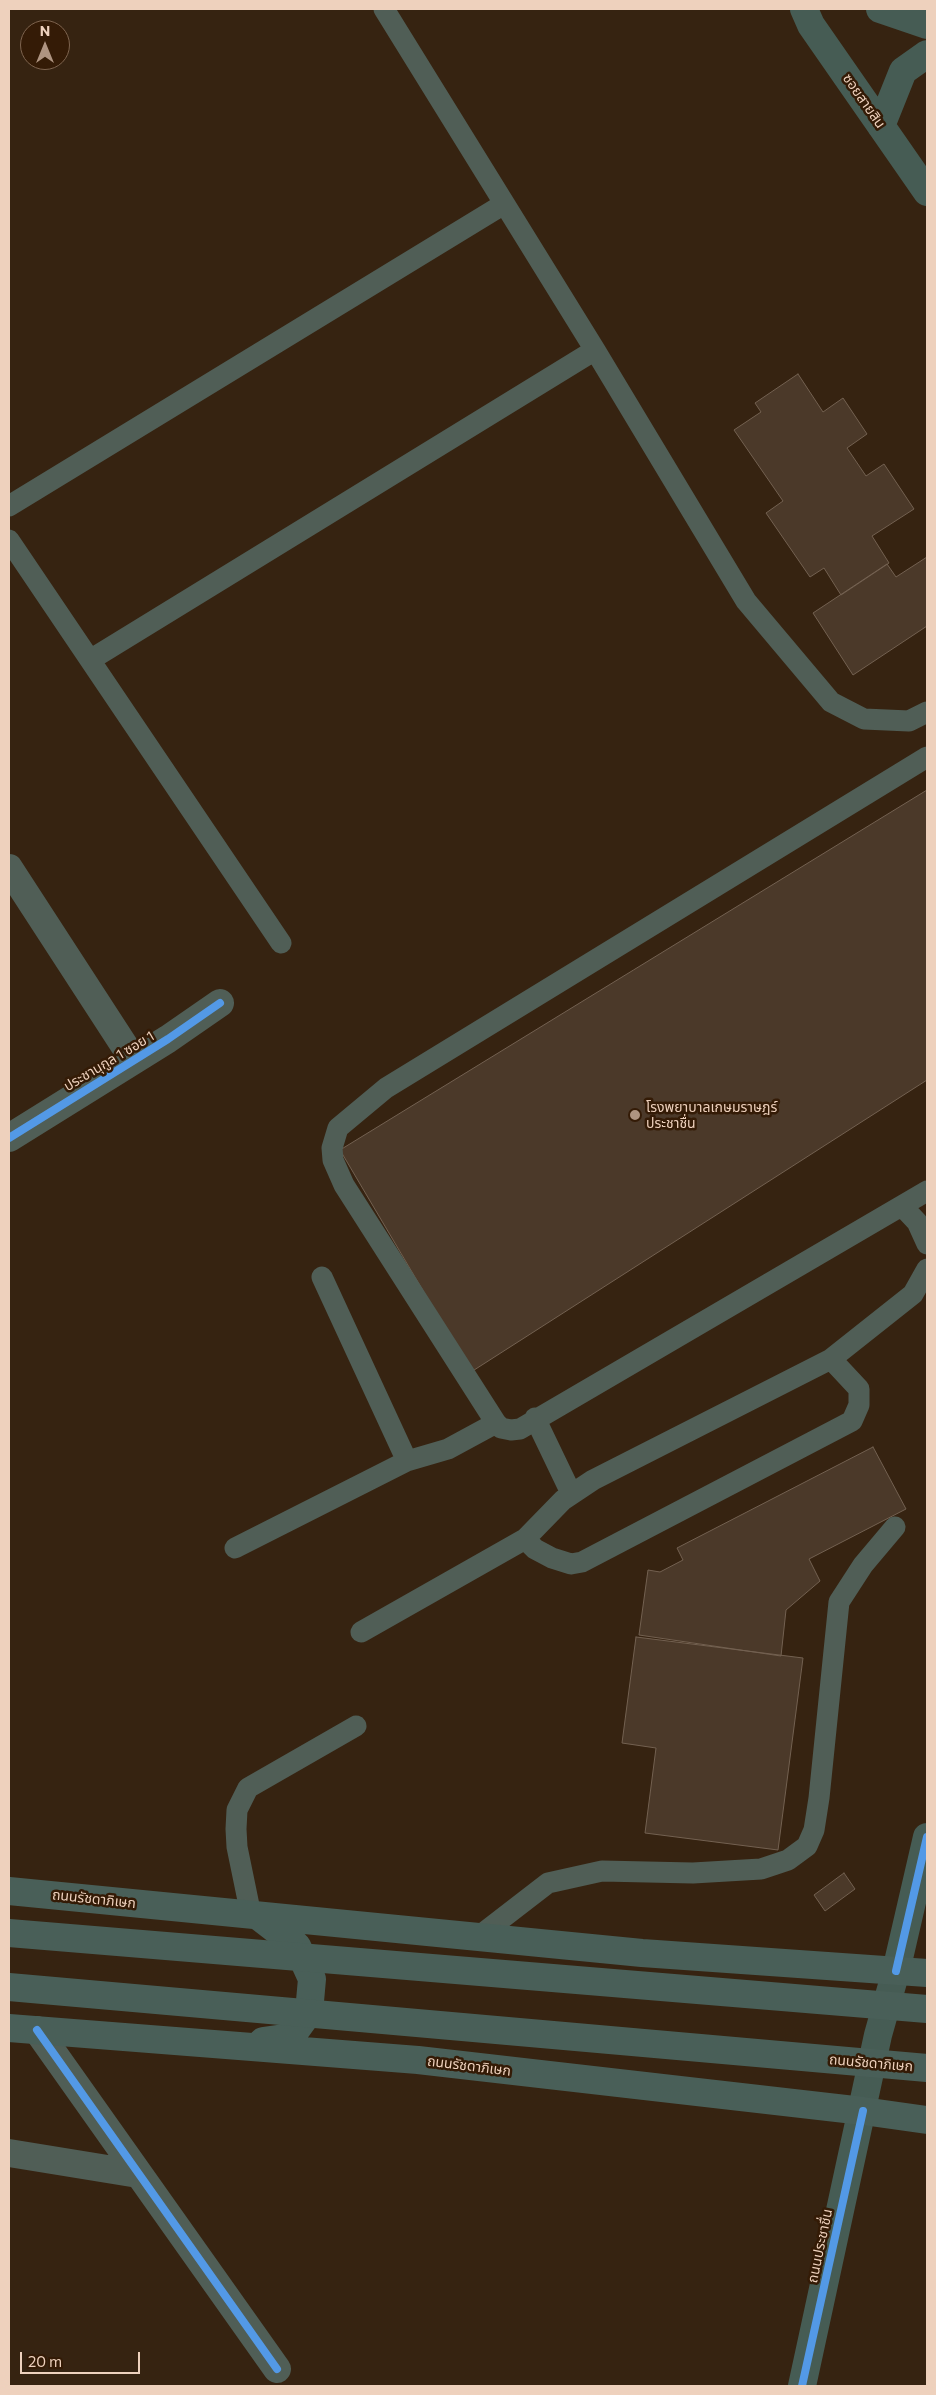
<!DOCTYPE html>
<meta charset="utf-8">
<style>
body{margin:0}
#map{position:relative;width:936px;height:2395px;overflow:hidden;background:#362311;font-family:Commissioner,sans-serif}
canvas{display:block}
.frame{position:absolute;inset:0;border:10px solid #eed1bd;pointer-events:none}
.north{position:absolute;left:20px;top:20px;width:50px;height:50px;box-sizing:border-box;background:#341b06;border:1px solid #7e644f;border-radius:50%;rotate:0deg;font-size:14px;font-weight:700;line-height:20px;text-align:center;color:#eed1bd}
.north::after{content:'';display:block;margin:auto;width:18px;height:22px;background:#ae9481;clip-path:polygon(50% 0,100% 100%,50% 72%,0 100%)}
.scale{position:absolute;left:20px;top:2352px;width:120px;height:22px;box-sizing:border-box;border:2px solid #eed1bd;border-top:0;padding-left:6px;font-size:15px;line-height:18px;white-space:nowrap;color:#eed1bd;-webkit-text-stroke:4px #341b06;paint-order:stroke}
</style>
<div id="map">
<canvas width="936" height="2395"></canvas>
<div class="frame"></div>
<div class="north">N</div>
<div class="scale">20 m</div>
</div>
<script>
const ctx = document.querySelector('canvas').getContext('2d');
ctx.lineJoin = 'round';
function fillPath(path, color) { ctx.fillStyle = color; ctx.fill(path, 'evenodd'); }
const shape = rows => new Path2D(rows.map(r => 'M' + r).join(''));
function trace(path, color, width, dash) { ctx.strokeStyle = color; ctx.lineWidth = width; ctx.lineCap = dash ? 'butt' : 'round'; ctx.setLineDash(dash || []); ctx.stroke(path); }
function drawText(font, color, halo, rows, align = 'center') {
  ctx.font = font + ' Commissioner,"Noto Sans Thai",sans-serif'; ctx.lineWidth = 5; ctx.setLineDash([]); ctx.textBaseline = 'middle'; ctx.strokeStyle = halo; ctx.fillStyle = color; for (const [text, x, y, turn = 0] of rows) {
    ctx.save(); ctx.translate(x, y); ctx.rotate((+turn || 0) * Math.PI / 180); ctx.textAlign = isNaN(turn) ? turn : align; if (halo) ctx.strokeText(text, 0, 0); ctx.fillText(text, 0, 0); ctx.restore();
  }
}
const building = shape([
 [798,374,823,412,843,398,867,434,847,448,866,476,884,464,914,509,872,536,889,563,841,595,824,568,810,577,766,513,783,501,734,430,761,412,755,403,798,374],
 [927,557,927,626,853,675,813,613,887,564,896,577,927,557],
 [927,790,927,1080,471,1372,340,1150,927,790],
 [873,1447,906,1509,809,1559,820,1581,786,1610,781,1656,639,1635,648,1570,660,1572,683,1560,677,1548,873,1447],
 [636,1637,803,1658,778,1850,645,1833,656,1748,622,1743,636,1637],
 [844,1873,855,1889,825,1911,814,1895,844,1873]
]);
const service = shape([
 [384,9,595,350,746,601,831,702,864,719,909,721,927,712],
 [9,506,504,204],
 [9,540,281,943],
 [90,660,595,350],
 [927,757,386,1088,338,1128,332,1148,333,1160,344,1185,496,1423,501,1428,511,1430,520,1429,927,1191],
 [902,1206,917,1222,927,1244],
 [322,1277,407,1461],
 [831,1359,859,1389,859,1405,852,1421,582,1562,571,1564,552,1558,535,1549,525,1539,563,1500,593,1480,831,1359,913,1294,927,1269],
 [535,1418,571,1493],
 [235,1548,407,1461,448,1449,496,1423],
 [361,1632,525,1539],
 [251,1915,237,1847,236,1829,237,1810,248,1788,356,1726],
 [478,1937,548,1883,602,1871,693,1873,761,1869,788,1860,807,1846,814,1830,819,1798,839,1602,863,1565,895,1527]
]);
const minor = shape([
 [9,868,133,1059],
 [9,1138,168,1039,220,1003],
 [37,2030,277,2369],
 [9,2153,138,2174]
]);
const secondary = shape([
 [804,9,811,25,927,192],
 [880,9,927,25],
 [881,126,903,71,927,54],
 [802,2386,878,2035,896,1971,927,1837]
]);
const primary = shape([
 [9,1891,642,1953,927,1973],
 [258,1916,297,1946,312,1979,309,2012,291,2037,263,2041],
 [9,2028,418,2060,863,2111,927,2120]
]);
const primaryBridge = shape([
 [9,1933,927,2009],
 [9,1987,927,2068]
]);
const cycleway = shape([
 [9,1138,168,1039,220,1003],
 [896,1971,927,1837],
 [37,2030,277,2369],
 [802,2386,863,2111]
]);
const markers = [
 [635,1115,6,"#ae9481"]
];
const streetNames = [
 ["ซอยสายสิน",864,101,55],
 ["ประชานุกูล 1 ซอย 1",109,1061,-31],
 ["ถนนรัชดาภิเษก",94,1899,6],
 ["ถนนรัชดาภิเษก",871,2063,5],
 ["ถนนรัชดาภิเษก",469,2066,7],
 ["ถนนประชาชื่น",820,2246,-78]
];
const poiNames = [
 ["โรงพยาบาลเกษมราษฎร์",646,1107],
 ["ประชาชื่น",646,1123]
];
fillPath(building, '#4b3929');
trace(building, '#736151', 1);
trace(service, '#505e56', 21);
trace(minor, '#505e56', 28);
trace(secondary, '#465c54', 28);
trace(primary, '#495f58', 28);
trace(primaryBridge, '#495f58', 28);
trace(cycleway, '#5399e6', 8);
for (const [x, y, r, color] of markers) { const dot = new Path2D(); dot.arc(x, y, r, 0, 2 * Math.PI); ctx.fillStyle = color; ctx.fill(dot); trace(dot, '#341b06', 2); }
drawText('14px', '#eed1bd', '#341b06', streetNames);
drawText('14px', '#eed1bd', '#341b06', poiNames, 'left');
</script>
